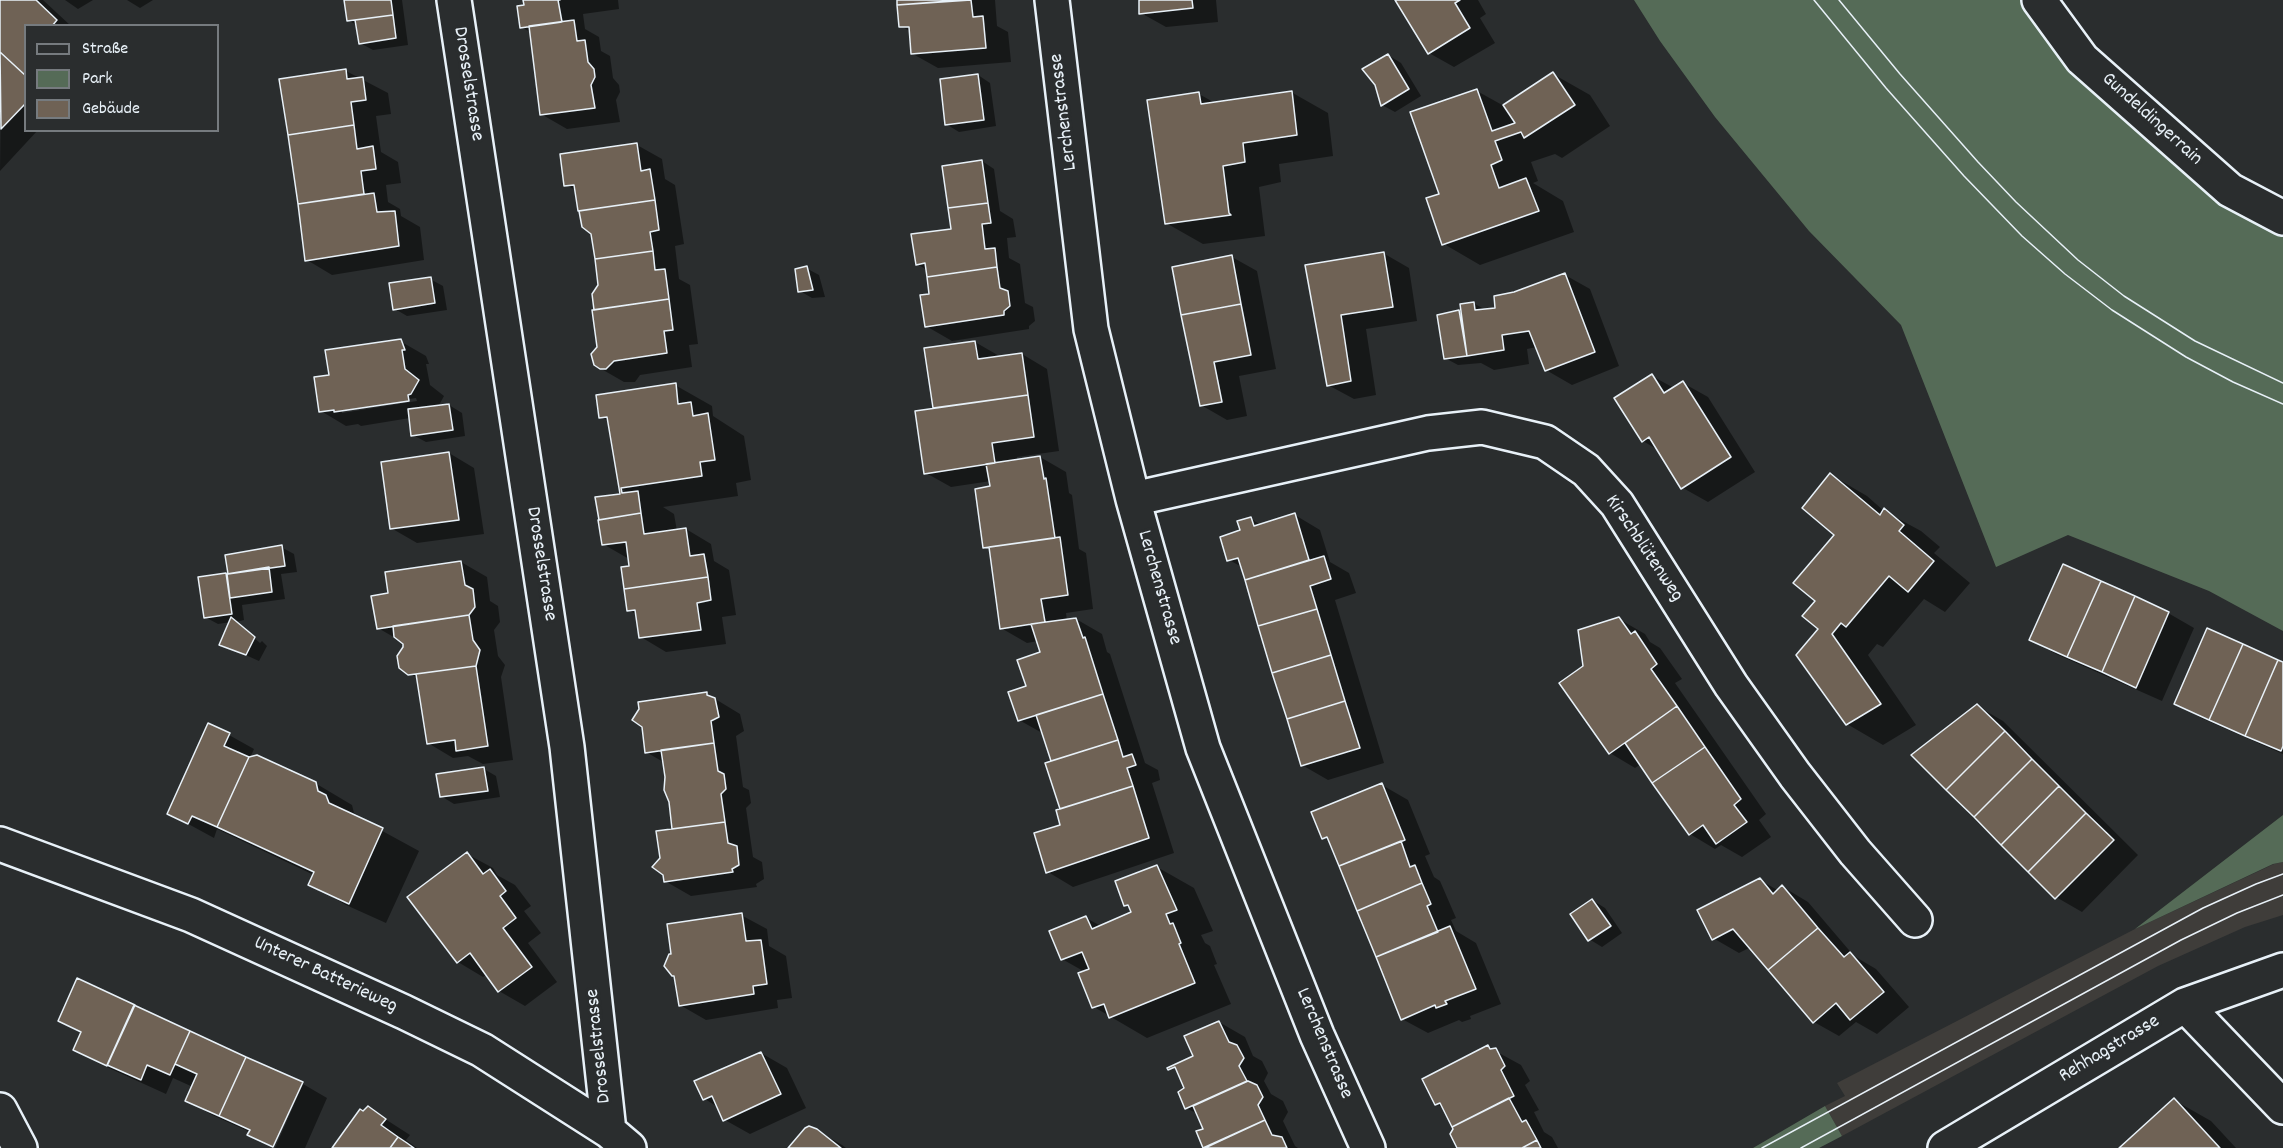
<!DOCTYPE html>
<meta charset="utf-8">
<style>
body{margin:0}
#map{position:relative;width:2283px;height:1148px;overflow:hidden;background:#2a2d2e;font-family:Dekko,sans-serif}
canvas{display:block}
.legend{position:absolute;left:24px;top:24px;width:195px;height:108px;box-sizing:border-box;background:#2a2d2e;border:2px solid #767b7f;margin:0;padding:8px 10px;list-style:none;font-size:18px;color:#e8f1f8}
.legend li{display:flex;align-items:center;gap:12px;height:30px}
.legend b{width:30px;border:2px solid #767b7f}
</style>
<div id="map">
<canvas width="2283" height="1148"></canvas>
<ul class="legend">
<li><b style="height:8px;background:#2a2d2e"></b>Straße</li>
<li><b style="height:16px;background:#556b57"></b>Park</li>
<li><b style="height:16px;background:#6f6255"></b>Gebäude</li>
</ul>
</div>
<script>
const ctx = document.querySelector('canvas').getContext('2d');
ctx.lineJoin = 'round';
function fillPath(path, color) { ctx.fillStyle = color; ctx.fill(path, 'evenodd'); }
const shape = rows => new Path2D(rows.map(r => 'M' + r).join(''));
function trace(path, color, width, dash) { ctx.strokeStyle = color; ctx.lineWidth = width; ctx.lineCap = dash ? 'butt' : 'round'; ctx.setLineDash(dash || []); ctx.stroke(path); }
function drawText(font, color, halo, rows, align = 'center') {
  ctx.font = font + ' Dekko,sans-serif'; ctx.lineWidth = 6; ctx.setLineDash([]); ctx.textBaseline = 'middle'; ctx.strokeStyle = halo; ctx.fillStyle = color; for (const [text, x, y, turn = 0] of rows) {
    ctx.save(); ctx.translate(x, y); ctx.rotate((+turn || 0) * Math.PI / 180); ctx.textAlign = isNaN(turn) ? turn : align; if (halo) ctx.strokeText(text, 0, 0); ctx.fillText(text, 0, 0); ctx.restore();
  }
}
const built = shape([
 [2283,862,2283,915,2245,927,2158,966,1842,1136,1825,1106,1845,1096,1837,1083,2135,929,2274,864]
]);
const green = shape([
 [1634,0,2039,0,2283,218,2283,631,2209,591,2068,535,1996,567,1901,325,1809,231,1715,117,1660,41],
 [2283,815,2283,862,2273,864,2135,929],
 [1825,1106,1842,1136,1819,1148,1753,1148]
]);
const shadow = shape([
 [2,0,43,0,71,26,26,26,26,130,38,130,0,171],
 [65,0,93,0,78,9],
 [127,0,153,0,140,8],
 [345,0,402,0,408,45,373,50,360,43,358,26,348,20],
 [524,0,618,0,619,9,583,14,585,29,599,37,601,51,610,56,613,78,619,85,620,92,616,100,620,122,567,129,541,114,532,33,521,27,525,7],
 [899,0,995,0,997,26,1008,32,1011,62,938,68,913,54,911,32,901,26],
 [1140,0,1216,0,1218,22,1166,27,1141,13],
 [1393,0,1478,0,1486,14,1480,18,1495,43,1454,67,1429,53,1399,4],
 [1388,55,1401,63,1421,96,1395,112,1382,105],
 [346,71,388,93,391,114,376,116,381,152,398,162,401,183,386,185,388,202,400,209,401,216,420,227,424,260,332,275,307,260,281,80],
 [1553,74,1590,95,1610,126,1562,158,1555,154,1531,162,1538,181,1533,183,1563,201,1574,232,1480,265,1444,244,1441,195,1477,91,1504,106],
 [978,75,990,83,996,126,959,132,946,124],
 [1291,92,1328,113,1333,156,1279,164,1281,182,1259,187,1265,236,1203,244,1166,223,1199,94,1215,103],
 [637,145,662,159,665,179,675,185,684,244,675,246,679,279,690,285,698,344,689,345,692,367,640,375,635,382,624,382,598,367,600,285,592,233,583,226,577,191,566,185],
 [982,161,994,169,1000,211,1013,219,1016,237,1007,238,1009,258,1020,264,1025,303,1033,307,1035,321,1029,326,1029,329,952,341,926,326,931,295,927,270,917,264,953,230],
 [1383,253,1409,268,1417,321,1366,329,1376,395,1354,399,1328,385,1307,266],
 [1232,257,1257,271,1276,369,1239,376,1247,416,1227,420,1201,405],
 [806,268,819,275,825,297,812,298,800,291],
 [1565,275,1590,289,1619,366,1572,385,1546,370,1537,347,1527,349,1529,364,1494,370,1481,363,1458,365,1445,358,1459,312,1463,314,1473,303,1486,310,1496,309,1515,294],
 [430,279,443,286,447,310,407,316,395,309],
 [400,341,426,356,429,364,426,364,430,385,444,396,438,407,449,405,462,413,465,436,426,442,413,435,410,418,361,426,358,424,346,426,321,411,331,377],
 [416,398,417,401,342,413,342,409],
 [975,342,1001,357,1022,354,1047,369,1059,451,1017,457,1017,461,1040,457,1066,472,1069,493,1072,495,1079,549,1086,553,1093,609,1066,613,1067,621,1076,619,1102,634,1107,652,1110,654,1145,763,1158,770,1160,780,1152,783,1174,853,1073,887,1048,872,1062,826,1062,810,1053,762,1044,734,1019,720,1028,688,1041,653,1038,641,1027,643,1001,628,991,550,985,547,991,481,951,487,926,473,935,410,926,349],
 [1652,376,1674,388,1683,383,1708,397,1755,472,1708,502,1683,488,1658,450,1643,441],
 [675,385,712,406,713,416,744,436,751,480,736,483,738,496,663,507,674,514,677,531,686,529,711,544,714,561,729,570,736,615,722,617,726,644,666,652,641,637,637,615,629,610,629,559,603,544,630,494,619,487,610,422,601,417],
 [449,453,474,468,484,534,417,543,391,528],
 [1831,475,1867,496,1884,511,1921,531,1940,547,1934,553,1970,583,1945,612,1924,599,1883,647,1877,644,1868,655,1916,725,1883,745,1847,724,1820,629,1817,601,1837,535],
 [1295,515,1320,530,1330,562,1349,573,1356,593,1335,600,1384,763,1328,780,1302,765,1242,567,1229,560,1242,531,1251,519,1261,525],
 [281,547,294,554,297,572,281,574,285,599,242,605,244,620,236,622,260,643,262,641,267,646,259,661,221,644,231,622,218,624,205,617,200,578,229,574],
 [461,562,487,577,490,601,498,606,500,622,494,630,498,656,505,665,501,677,513,760,483,764,468,756,453,758,428,743,419,679,409,673,404,643,378,628,390,594],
 [2168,613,2194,628,2162,701,2056,654,2031,640],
 [1619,619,1645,634,1650,642,1660,648,1682,679,1675,683,1766,814,1759,820,1771,837,1742,857,1721,845,1715,849,1690,834,1641,764,1635,768,1610,753,1585,667],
 [2283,664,2283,754,2201,718,2176,703],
 [707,694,740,714,744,731,736,736,743,787,749,790,751,803,746,808,753,857,762,862,764,879,756,884,757,887,691,896,665,881,662,858,674,830,667,777,665,763,646,752],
 [1977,706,2003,721,2138,855,2082,912,2056,897],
 [229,735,254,749,250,758,315,783,352,805,354,813,363,818,364,821,419,851,386,923,346,905,310,884,314,875,217,829,214,838,170,814],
 [484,769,496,776,500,797,454,804,441,796],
 [1382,785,1408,800,1430,854,1425,856,1434,877,1440,881,1456,918,1451,920,1456,931,1476,943,1501,1004,1470,1016,1471,1019,1462,1022,1459,1020,1428,1033,1402,1019,1331,842,1324,838],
 [467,854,493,868,497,875,515,885,531,906,524,911,541,933,528,943,557,982,525,1006,499,991,487,974,483,977,458,962],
 [1157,867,1194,888,1213,931,1201,935,1205,943,1210,946,1217,964,1214,965,1231,1004,1147,1038,1094,1007,1085,972,1062,959,1086,918,1101,926,1134,913,1126,905],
 [1760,880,1779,891,1783,887,1808,902,1854,956,1876,969,1909,1007,1877,1034,1856,1022,1839,1036,1814,1022,1751,947,1739,953,1713,938],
 [1592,900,1605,908,1622,933,1602,947,1589,939],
 [741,915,767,929,769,946,786,956,792,998,777,1000,778,1008,706,1020,680,1005,676,976],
 [78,980,301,1083,272,1148,249,1135,250,1132,212,1115,187,1100,193,1087,173,1078,166,1094,100,1064,75,1050,82,1033,59,1020],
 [1219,1022,1245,1037,1253,1056,1262,1061,1268,1073,1264,1081,1271,1094,1283,1101,1288,1112,1283,1121,1295,1146,1298,1148,1205,1148,1198,1132,1205,1130,1198,1114,1186,1108,1186,1089,1195,1056],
 [1488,1047,1521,1065,1530,1081,1525,1085,1539,1110,1534,1112,1544,1132,1552,1137,1558,1148,1459,1148,1455,1129,1445,1109,1436,1104],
 [761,1053,787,1068,806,1108,750,1134,725,1120,719,1108,705,1099,696,1082],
 [303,1084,327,1098,305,1148,275,1148],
 [2174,1100,2211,1121,2236,1148,2121,1148],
 [368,1108,410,1135,406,1140,417,1148,334,1148],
 [816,1130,842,1145,846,1148,790,1148]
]);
const building = shape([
 [0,0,36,0,57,20,52,26,26,26,26,76,0,52,0,0],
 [344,0,391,0,393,15,347,21,344,0],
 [523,0,560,0,558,0,562,22,520,28,517,6,524,5,523,0],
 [897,0,962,0,897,5,897,0],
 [971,0,973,17,983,16,986,48,911,54,909,27,899,27,897,5,971,0],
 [1139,0,1192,0,1193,8,1139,14,1139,0],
 [1395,0,1460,0,1455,3,1470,28,1428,54,1395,0],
 [393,15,396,38,359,44,355,20,393,15],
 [574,20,577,41,585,40,588,62,594,69,595,77,591,85,595,108,540,115,529,26,574,20],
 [0,52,26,76,26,103,1,129,0,52],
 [1388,54,1409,89,1381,106,1375,85,1362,69,1388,54],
 [346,69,347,79,363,77,366,100,351,102,354,125,288,135,279,79,346,69],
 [1553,72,1575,105,1524,138,1521,132,1495,141,1502,160,1491,165,1499,188,1526,178,1539,211,1442,245,1426,198,1439,194,1410,112,1477,89,1492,131,1515,123,1503,105,1553,72],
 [978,74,984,120,945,125,940,79,978,74],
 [1292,91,1297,135,1243,143,1245,162,1223,166,1229,213,1231,215,1165,224,1147,100,1199,92,1201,104,1292,91],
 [354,125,357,149,373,146,376,169,361,171,364,194,298,204,288,135,354,125],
 [637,143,641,171,650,169,655,200,578,211,574,185,564,186,560,154,637,143],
 [982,160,988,203,948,208,942,166,982,160],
 [374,193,377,212,395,211,399,246,305,261,298,204,374,193],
 [655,200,659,230,650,232,653,251,595,259,591,234,582,227,579,211,655,200],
 [988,203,991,223,982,224,985,249,995,248,997,267,927,277,925,263,916,265,911,234,951,229,948,208,988,203],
 [653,251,655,270,665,269,669,299,594,310,592,294,598,285,595,259,653,251],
 [1384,252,1393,307,1341,315,1351,381,1327,386,1305,265,1384,252],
 [1232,255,1241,304,1181,315,1172,267,1232,255],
 [807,266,813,290,798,292,795,269,807,266],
 [997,267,1000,288,1008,291,1010,306,1004,311,1004,315,925,327,920,295,929,294,927,277,997,267],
 [1565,273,1595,352,1545,371,1529,331,1502,335,1504,350,1467,356,1460,304,1474,302,1475,310,1495,308,1494,296,1514,292,1565,273],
 [431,277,435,303,393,310,389,283,431,277],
 [669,299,673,330,664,331,667,353,614,361,606,369,600,369,594,365,591,354,597,347,592,310,669,299],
 [1241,304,1251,355,1214,362,1222,402,1200,406,1181,315,1241,304],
 [1459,310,1467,356,1444,359,1437,315,1459,310],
 [401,339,405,350,402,350,405,369,419,380,411,394,408,395,409,401,334,412,334,410,319,412,314,377,329,375,325,350,401,339],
 [975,341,978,359,1022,353,1028,395,933,408,924,348,975,341],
 [1652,374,1664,393,1683,381,1731,457,1681,489,1649,437,1642,442,1614,398,1652,374],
 [676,383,678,404,691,402,693,416,708,413,715,460,700,462,702,476,621,488,622,493,638,491,641,513,599,520,595,497,620,494,607,417,599,418,596,395,676,383],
 [1028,395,1034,437,992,443,995,463,924,474,915,411,1028,395],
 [449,404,453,430,411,436,408,409,449,404],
 [449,452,459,520,390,529,381,462,449,452],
 [1040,456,1044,479,1046,478,1055,538,983,548,975,489,990,486,986,464,1040,456],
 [1830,473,1880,515,1884,508,1904,525,1899,531,1934,561,1908,592,1889,576,1846,627,1841,623,1832,634,1881,704,1846,725,1796,655,1818,629,1802,616,1815,601,1793,583,1834,535,1802,508,1830,473],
 [641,513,644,534,686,528,690,556,704,554,708,577,624,589,621,567,629,566,626,542,602,545,598,520,641,513],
 [1295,513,1309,560,1245,580,1238,558,1227,561,1220,537,1240,530,1237,521,1251,517,1254,526,1295,513],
 [1060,537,1068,595,1041,599,1045,622,1000,629,989,547,1060,537],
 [282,545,285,566,228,574,225,555,282,545],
 [1324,556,1331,579,1310,586,1317,609,1258,626,1245,580,1324,556],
 [461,561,465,585,473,589,475,607,469,615,377,629,371,596,388,593,385,572,461,561],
 [2063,564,2101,581,2067,657,2029,640,2063,564],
 [269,567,272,592,230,598,227,574,269,567],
 [226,573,232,614,204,618,198,577,226,573],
 [708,577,711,600,697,603,701,630,639,638,635,610,627,611,624,589,708,577],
 [2101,581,2135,596,2102,672,2067,657,2101,581],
 [2135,596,2169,612,2136,688,2102,672,2135,596],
 [1317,609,1331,655,1272,673,1258,626,1317,609],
 [469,615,473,640,480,650,476,666,408,675,399,668,397,656,403,647,403,644,394,637,393,626,469,615],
 [231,617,255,637,246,655,219,645,231,617],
 [1619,617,1631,634,1635,631,1657,664,1651,669,1677,706,1609,754,1559,683,1583,666,1578,630,1619,617],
 [1076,618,1083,638,1085,637,1103,694,1018,721,1008,692,1026,686,1017,660,1040,652,1031,624,1076,618],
 [2207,628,2243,644,2209,720,2174,704,2207,628],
 [2243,644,2278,660,2245,736,2209,720,2243,644],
 [1331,655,1345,701,1287,719,1272,673,1331,655],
 [2278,660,2283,662,2283,746,2281,751,2245,736,2278,660],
 [476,666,488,746,456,751,455,740,427,744,416,674,476,666],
 [707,692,707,695,715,698,719,717,711,721,714,743,645,753,642,727,632,720,639,709,638,702,707,692],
 [1103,694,1118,740,1051,761,1036,715,1103,694],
 [1345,701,1360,748,1301,766,1287,719,1345,701],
 [1977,704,2005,731,1946,790,1911,755,1977,704],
 [1677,706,1705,747,1652,783,1625,743,1677,706],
 [208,723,230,733,224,746,249,757,217,827,192,816,188,824,167,814,208,723],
 [2005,731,2032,759,1974,817,1946,790,2005,731],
 [1118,740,1123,757,1132,754,1136,765,1127,768,1133,786,1060,809,1045,763,1118,740],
 [714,743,718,771,724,774,726,789,721,794,725,822,672,829,669,802,664,790,665,777,661,750,714,743],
 [1705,747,1741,799,1734,805,1747,822,1716,844,1703,825,1689,835,1652,783,1705,747],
 [257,755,316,782,318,791,326,795,329,803,383,828,349,904,308,885,314,872,217,827,249,757,257,755],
 [2032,759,2059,786,2001,845,1974,817,2032,759],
 [484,767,488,791,440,797,436,774,484,767],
 [1382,783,1405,840,1339,866,1327,837,1322,839,1311,812,1382,783],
 [1133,786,1149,838,1046,873,1034,833,1060,825,1056,810,1133,786],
 [2059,786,2086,813,2028,872,2001,845,2059,786],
 [2086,813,2114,840,2055,899,2028,872,2086,813],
 [725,822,728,843,737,846,739,865,732,869,733,872,664,882,663,875,652,867,660,858,656,831,725,822],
 [1401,841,1410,867,1415,865,1422,883,1357,911,1339,866,1401,841],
 [467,852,483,874,490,869,506,891,500,896,516,918,503,928,532,967,498,992,470,953,457,963,407,897,467,852],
 [1157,865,1177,910,1166,914,1170,924,1173,923,1181,943,1179,944,1195,983,1109,1018,1104,1004,1092,1008,1078,973,1089,969,1082,952,1061,960,1049,931,1086,916,1092,929,1131,912,1128,905,1124,906,1115,881,1157,865],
 [1760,878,1773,894,1782,885,1818,928,1768,970,1733,929,1712,940,1697,910,1760,878],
 [1422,883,1431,904,1427,906,1438,932,1376,957,1357,911,1422,883],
 [1592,899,1611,926,1588,941,1570,914,1592,899],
 [742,913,746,941,761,940,767,984,753,986,754,994,679,1006,674,976,672,976,664,966,669,954,671,954,667,924,742,913],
 [1450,926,1476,989,1445,1001,1447,1004,1436,1008,1435,1005,1401,1020,1376,957,1450,926],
 [1818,928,1844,957,1850,952,1884,992,1850,1020,1836,1003,1813,1023,1768,970,1818,928],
 [77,978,135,1005,107,1066,73,1050,81,1032,58,1021,77,978],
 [134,1005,190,1031,170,1075,147,1065,141,1080,107,1065,134,1005],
 [1219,1021,1229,1042,1237,1045,1244,1058,1239,1066,1247,1081,1185,1109,1178,1092,1184,1088,1175,1067,1168,1070,1167,1068,1193,1056,1184,1036,1219,1021],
 [190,1031,246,1057,219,1116,185,1101,197,1074,175,1064,190,1031],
 [1488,1045,1490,1049,1496,1048,1505,1066,1501,1070,1514,1096,1452,1127,1440,1103,1435,1105,1422,1079,1488,1045],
 [761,1052,781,1094,723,1121,712,1096,703,1100,694,1081,761,1052],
 [246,1057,303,1082,273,1147,247,1135,250,1130,219,1116,246,1057],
 [1248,1081,1257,1085,1263,1097,1258,1105,1265,1120,1203,1148,1196,1131,1203,1129,1193,1106,1248,1081],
 [1509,1098,1522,1122,1526,1120,1537,1140,1522,1148,1457,1148,1450,1134,1453,1129,1452,1127,1509,1098],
 [2174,1098,2220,1148,2119,1148,2174,1098],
 [368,1106,386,1119,381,1125,398,1137,390,1148,332,1148,360,1109,363,1111,368,1106],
 [1265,1120,1272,1135,1282,1137,1287,1148,1205,1148,1265,1120],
 [809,1126,817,1129,841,1148,788,1148,805,1128,809,1126],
 [398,1137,407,1143,414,1148,390,1148,398,1137],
 [1537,1140,1541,1148,1522,1148,1537,1140]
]);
const street = shape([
 [454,0,567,747,609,1131],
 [1052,0,1091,329,1133,499,1203,748,1317,1035,1368,1148],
 [2039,0,2082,59,2230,190,2283,218],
 [1133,499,1428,433,1482,427,1545,442,1586,470,1617,504,1731,685,1795,775,1855,852,1915,920],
 [0,844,191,915,404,1012,482,1050,609,1131,629,1148],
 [2185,1005,2283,1107],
 [0,1110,20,1148],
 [1945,1148,2185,1005,2283,970]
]);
const tram = shape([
 [1814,0,1886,88,1964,176,2022,236,2065,274,2112,310,2186,357,2233,382,2283,404],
 [1839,0,1900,74,1978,162,2016,202,2078,260,2124,296,2195,341,2283,383],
 [1762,1148,2203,908,2256,884,2283,874],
 [1801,1148,2181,940,2237,913,2283,895]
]);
const streetNames = [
 ["Drosselstrasse",467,84,81],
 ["Lerchenstrasse",1065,112,-97],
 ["Gundeldingerrain",2151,120,42],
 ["Kirschblütenweg",1643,549,56],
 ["Drosselstrasse",540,564,81],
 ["Lerchenstrasse",1158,588,74],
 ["Unterer Batterieweg",325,976,25],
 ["Lerchenstrasse",1323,1044,67],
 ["Drosselstrasse",600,1046,-96],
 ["Rehhagstrasse",2110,1050,-31]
];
fillPath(built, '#3f3d3a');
fillPath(green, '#556b57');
fillPath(shadow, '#0007');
fillPath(building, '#6f6255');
trace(building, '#e8f1f8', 1.5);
trace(street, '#e8f1f8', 38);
trace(street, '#2a2d2e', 33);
trace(tram, '#e8f1f8', 1.5);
drawText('20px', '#e8f1f8', '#2a2d2e', streetNames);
</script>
